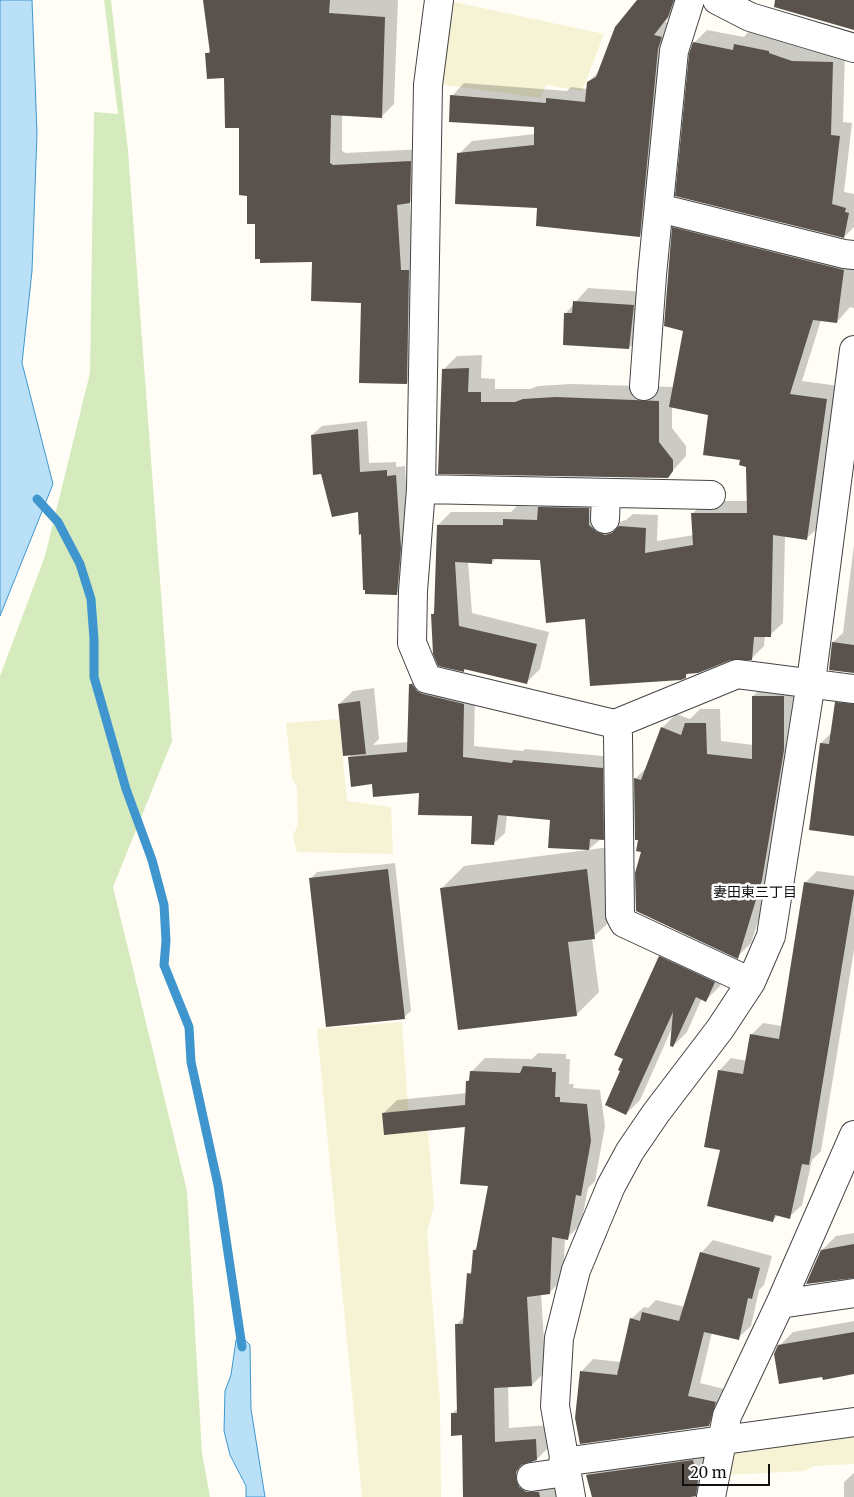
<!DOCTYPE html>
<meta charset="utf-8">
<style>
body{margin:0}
#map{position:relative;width:854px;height:1497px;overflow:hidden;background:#fffdf5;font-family:Merriweather,serif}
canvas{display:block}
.scale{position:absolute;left:682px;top:1464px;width:88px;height:22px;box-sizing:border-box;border:2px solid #111;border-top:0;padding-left:6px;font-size:15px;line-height:18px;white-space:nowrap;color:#111;-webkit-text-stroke:4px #fff;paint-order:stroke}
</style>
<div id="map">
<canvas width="854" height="1497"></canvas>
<div class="scale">20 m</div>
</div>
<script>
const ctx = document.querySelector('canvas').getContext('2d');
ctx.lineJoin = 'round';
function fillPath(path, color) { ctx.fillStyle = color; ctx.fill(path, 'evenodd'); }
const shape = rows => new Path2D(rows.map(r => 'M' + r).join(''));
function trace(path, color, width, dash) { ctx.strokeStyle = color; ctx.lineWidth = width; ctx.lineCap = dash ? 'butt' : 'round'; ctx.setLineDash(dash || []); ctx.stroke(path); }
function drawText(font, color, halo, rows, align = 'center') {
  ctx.font = font + ' Merriweather,"Noto Sans JP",serif'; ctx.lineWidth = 5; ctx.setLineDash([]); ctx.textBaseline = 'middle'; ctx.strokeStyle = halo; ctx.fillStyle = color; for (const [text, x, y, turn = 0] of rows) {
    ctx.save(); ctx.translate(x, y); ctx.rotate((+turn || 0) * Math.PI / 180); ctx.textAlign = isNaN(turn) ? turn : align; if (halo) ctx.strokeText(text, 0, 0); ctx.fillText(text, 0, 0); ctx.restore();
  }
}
const farmland = shape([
 [445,0,604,34,582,91,546,85,541,98,437,84],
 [339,719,347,801,391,807,393,854,297,852,293,836,298,824,297,787,292,779,286,723],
 [402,1022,409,1118,427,1119,434,1206,427,1232,440,1402,441,1497,362,1497,317,1029],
 [854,1430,854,1464,814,1466,805,1471,725,1475,732,1445]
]);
const green = shape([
 [104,0,111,0,128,151,172,741,113,887,187,1191,202,1453,210,1497,0,1497,0,676,45,556,90,373,94,112,118,114]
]);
const water = shape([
 [0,0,32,0,37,133,32,271,22,363,53,484,0,616,0,0],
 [242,1337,250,1345,251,1409,265,1497,246,1497,246,1486,230,1455,224,1431,225,1391,231,1375,236,1340,242,1337]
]);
const shadow = shape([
 [209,0,398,0,394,104,381,117,342,114,342,151,346,153,423,149,422,190,410,202,419,370,407,383,362,302,314,261,261,258,256,223,248,194,240,127,225,77,206,54,211,49],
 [638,0,682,0,665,22,674,24,652,222,640,235,538,207,459,154,472,141,535,134,535,126,452,96,464,83,567,91,571,87,587,89,588,82,600,71],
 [707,30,744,37,748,32,782,38,781,40,805,49,845,50,843,122,852,123,844,192,854,194,854,227,844,237,694,43],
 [686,215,854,257,854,308,850,307,837,322,821,320,802,381,839,386,820,526,807,538,785,536,783,623,770,635,765,635,764,646,751,659,731,658,689,673,685,677,586,617,541,559,496,558,492,563,468,562,472,613,549,632,540,669,527,682,467,668,464,671,439,665,432,615,435,611,438,525,451,512,511,512,517,506,539,507,552,495,602,496,610,520,619,522,626,520,633,514,658,515,657,541,694,535,692,514,705,501,748,501,747,466,709,414,672,407,672,428,686,446,686,456,667,477,439,472,443,370,457,356,482,355,481,378,495,379,495,389,530,389,538,386,571,384,674,387,685,330,674,228],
 [588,288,647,292,643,334,629,348,566,313],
 [367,421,369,463,396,462,396,467,405,466,409,538,406,584,397,593,363,533,359,510,312,435,322,426],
 [854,545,854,673,830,669,833,642,843,633],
 [421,673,475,693,474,746,523,751,525,749,614,757,615,827,588,850,551,819,507,815,505,833,493,844,473,815,420,791,373,783,349,757,353,754,339,704,353,691,374,688,379,739,373,745,409,742,410,685],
 [767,682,798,683,776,866,751,943,737,957,642,851,635,779,648,766,662,728,676,714,690,719,700,709,720,709,721,741,754,745,753,696],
 [850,690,854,690,854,835,821,743,832,732,836,703],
 [610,847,617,915,592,938,599,992,576,1015,441,889,464,866],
 [395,863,411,1011,404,1017,311,878,317,872],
 [817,871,854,876,854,950,821,1151,812,1160,802,1205,789,1217,778,1215,773,1220,722,1149,719,1071,731,1058,747,1061,751,1035,763,1023,782,1026,805,883],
 [674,943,728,968,720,986,706,1000,702,998,687,1032,673,1046,672,1028,640,1100,626,1114,622,1070,660,957],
 [538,1053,566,1054,566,1059,570,1059,569,1084,574,1084,573,1088,600,1090,605,1126,595,1181,588,1188,581,1224,567,1238,565,1238,563,1279,549,1293,541,1294,546,1371,532,1385,508,1386,509,1428,550,1425,551,1445,537,1459,529,1461,529,1464,559,1477,559,1497,464,1497,464,1434,452,1414,458,1408,456,1325,465,1316,468,1274,473,1270,474,1250,478,1246,489,1185,466,1126,383,1114,397,1100,467,1093,467,1081,471,1078,471,1072,485,1058,532,1059],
 [854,1233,854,1277,822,1250,836,1236],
 [713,1240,772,1256,764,1285,759,1290,751,1326,738,1338,712,1332,700,1383,728,1390,721,1412,708,1425,581,1372,593,1359,621,1362,631,1319,644,1307,648,1308,656,1300,685,1307,701,1253],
 [854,1321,854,1370,779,1346,793,1332],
 [707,1447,702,1497,593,1497,587,1475,601,1461],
 [854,1473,854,1497,844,1497,844,1482]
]);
const stream = shape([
 [37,499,58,522,80,564,91,599,94,639,94,677,126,789,152,860,164,905,166,941,164,965,189,1027,191,1062,218,1185,242,1347]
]);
const building = shape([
 [203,0,330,0,329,13,385,17,382,118,331,115,330,163,333,165,411,161,410,203,397,205,401,270,409,270,407,384,359,383,361,303,311,301,312,262,260,263,260,259,255,259,255,224,247,224,247,196,239,195,239,128,225,128,224,78,207,79,205,53,210,53],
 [637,0,674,0,668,17,654,35,662,37,658,49,640,237,536,226,537,208,455,204,457,153,534,145,534,127,449,122,450,95,546,103,546,98,585,102,587,82,596,77,615,27],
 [775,0,854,0,854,30,774,7],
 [693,42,733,50,734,44,769,51,769,53,792,61,833,62,831,135,840,136,832,204,846,208,845,212,849,213,844,238,675,196,689,54],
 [672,227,844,270,837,323,813,320,790,394,827,399,807,540,773,535,771,637,754,637,752,660,731,660,698,673,686,674,686,678,681,680,590,686,585,619,546,623,540,560,492,559,492,564,455,562,459,626,537,644,527,684,464,669,464,672,438,666,433,654,431,614,434,614,437,525,503,525,503,519,537,520,538,507,589,508,589,525,597,532,605,535,612,533,619,526,646,528,645,553,693,545,691,513,747,513,746,467,739,465,740,460,703,455,708,415,669,407,683,331,664,326],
 [573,301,634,305,629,349,563,345,564,313,572,313],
 [469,368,468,392,481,392,481,402,515,402,523,399,556,397,659,401,659,442,673,460,673,471,668,478,438,474,442,369],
 [358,429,360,472,387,470,387,476,396,475,401,548,397,595,365,594,365,590,363,590,361,534,359,535,358,512,332,517,321,474,313,475,311,435],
 [832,642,854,645,854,673,829,670],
 [409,684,412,684,417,691,423,694,464,704,463,757,512,763,513,760,603,768,604,840,590,839,589,850,548,848,550,820,498,815,494,845,471,844,472,816,418,815,419,793,373,797,372,784,351,787,348,757,407,752],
 [752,696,784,696,784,750,762,880,738,959,636,911,635,873,641,852,636,851,638,840,635,840,634,778,641,780,661,727,681,735,685,723,706,723,707,754,752,759],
 [360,701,366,754,343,756,338,704],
 [835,702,854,704,854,836,809,830,820,743,829,744],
 [388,869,405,1019,326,1027,309,878],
 [587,869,595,939,568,942,577,1016,458,1030,440,888],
 [804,882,854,890,854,893,809,1165,802,1164,790,1219,775,1215,773,1222,707,1206,720,1150,704,1147,718,1070,743,1074,750,1034,779,1039],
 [659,956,715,982,706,1002,696,997,673,1047,670,1046,673,1012,626,1115,605,1105,620,1071,618,1070,623,1059,614,1055],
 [523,1066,552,1068,552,1072,556,1072,555,1097,560,1097,560,1102,587,1104,591,1141,581,1196,576,1195,568,1240,552,1237,550,1294,527,1297,532,1386,494,1388,495,1442,536,1439,537,1460,521,1465,516,1472,516,1479,519,1487,526,1492,539,1492,540,1497,463,1497,462,1435,451,1436,451,1413,457,1413,455,1324,463,1324,467,1273,471,1274,473,1250,476,1250,488,1186,460,1184,465,1127,384,1135,382,1113,465,1105,466,1081,469,1081,470,1071,520,1073],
 [854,1244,854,1278,806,1284,821,1250],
 [700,1252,760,1268,752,1299,748,1298,739,1340,704,1332,688,1396,716,1402,709,1426,580,1444,575,1418,580,1371,617,1375,630,1318,640,1321,642,1312,679,1321],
 [854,1332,854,1374,823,1380,822,1377,779,1384,774,1354,778,1345],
 [693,1460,698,1480,696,1496,690,1497,592,1497,586,1475]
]);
const street = shape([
 [439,0,428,85,421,489,413,591,412,643,427,679,615,724,618,735,620,915,624,923,751,982],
 [717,0,750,17,854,48],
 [659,208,844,254,854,255],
 [644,386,652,275,674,51,690,0],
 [421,489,711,495],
 [605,519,606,493],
 [615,724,737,674,854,689],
 [780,1304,854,1293],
 [563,1462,854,1422],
 [531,1477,566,1472],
 [571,1497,555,1406,559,1338,576,1270,611,1186,630,1151,656,1113,720,1029,751,982,771,936,811,682,854,350],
 [711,1497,727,1416,780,1304,854,1135]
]);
const neighbourhoodNames = [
 ["妻田東三丁目",755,893]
];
fillPath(farmland, '#f6f3d4');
fillPath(green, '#d5ebbd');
fillPath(water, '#b9e0f7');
trace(water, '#3f96cf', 1);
fillPath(shadow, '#0003');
trace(stream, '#3f96cf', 9);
fillPath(building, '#5a524d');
trace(street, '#444', 30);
trace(street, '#fff', 28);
drawText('14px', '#111', '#fff', neighbourhoodNames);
</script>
